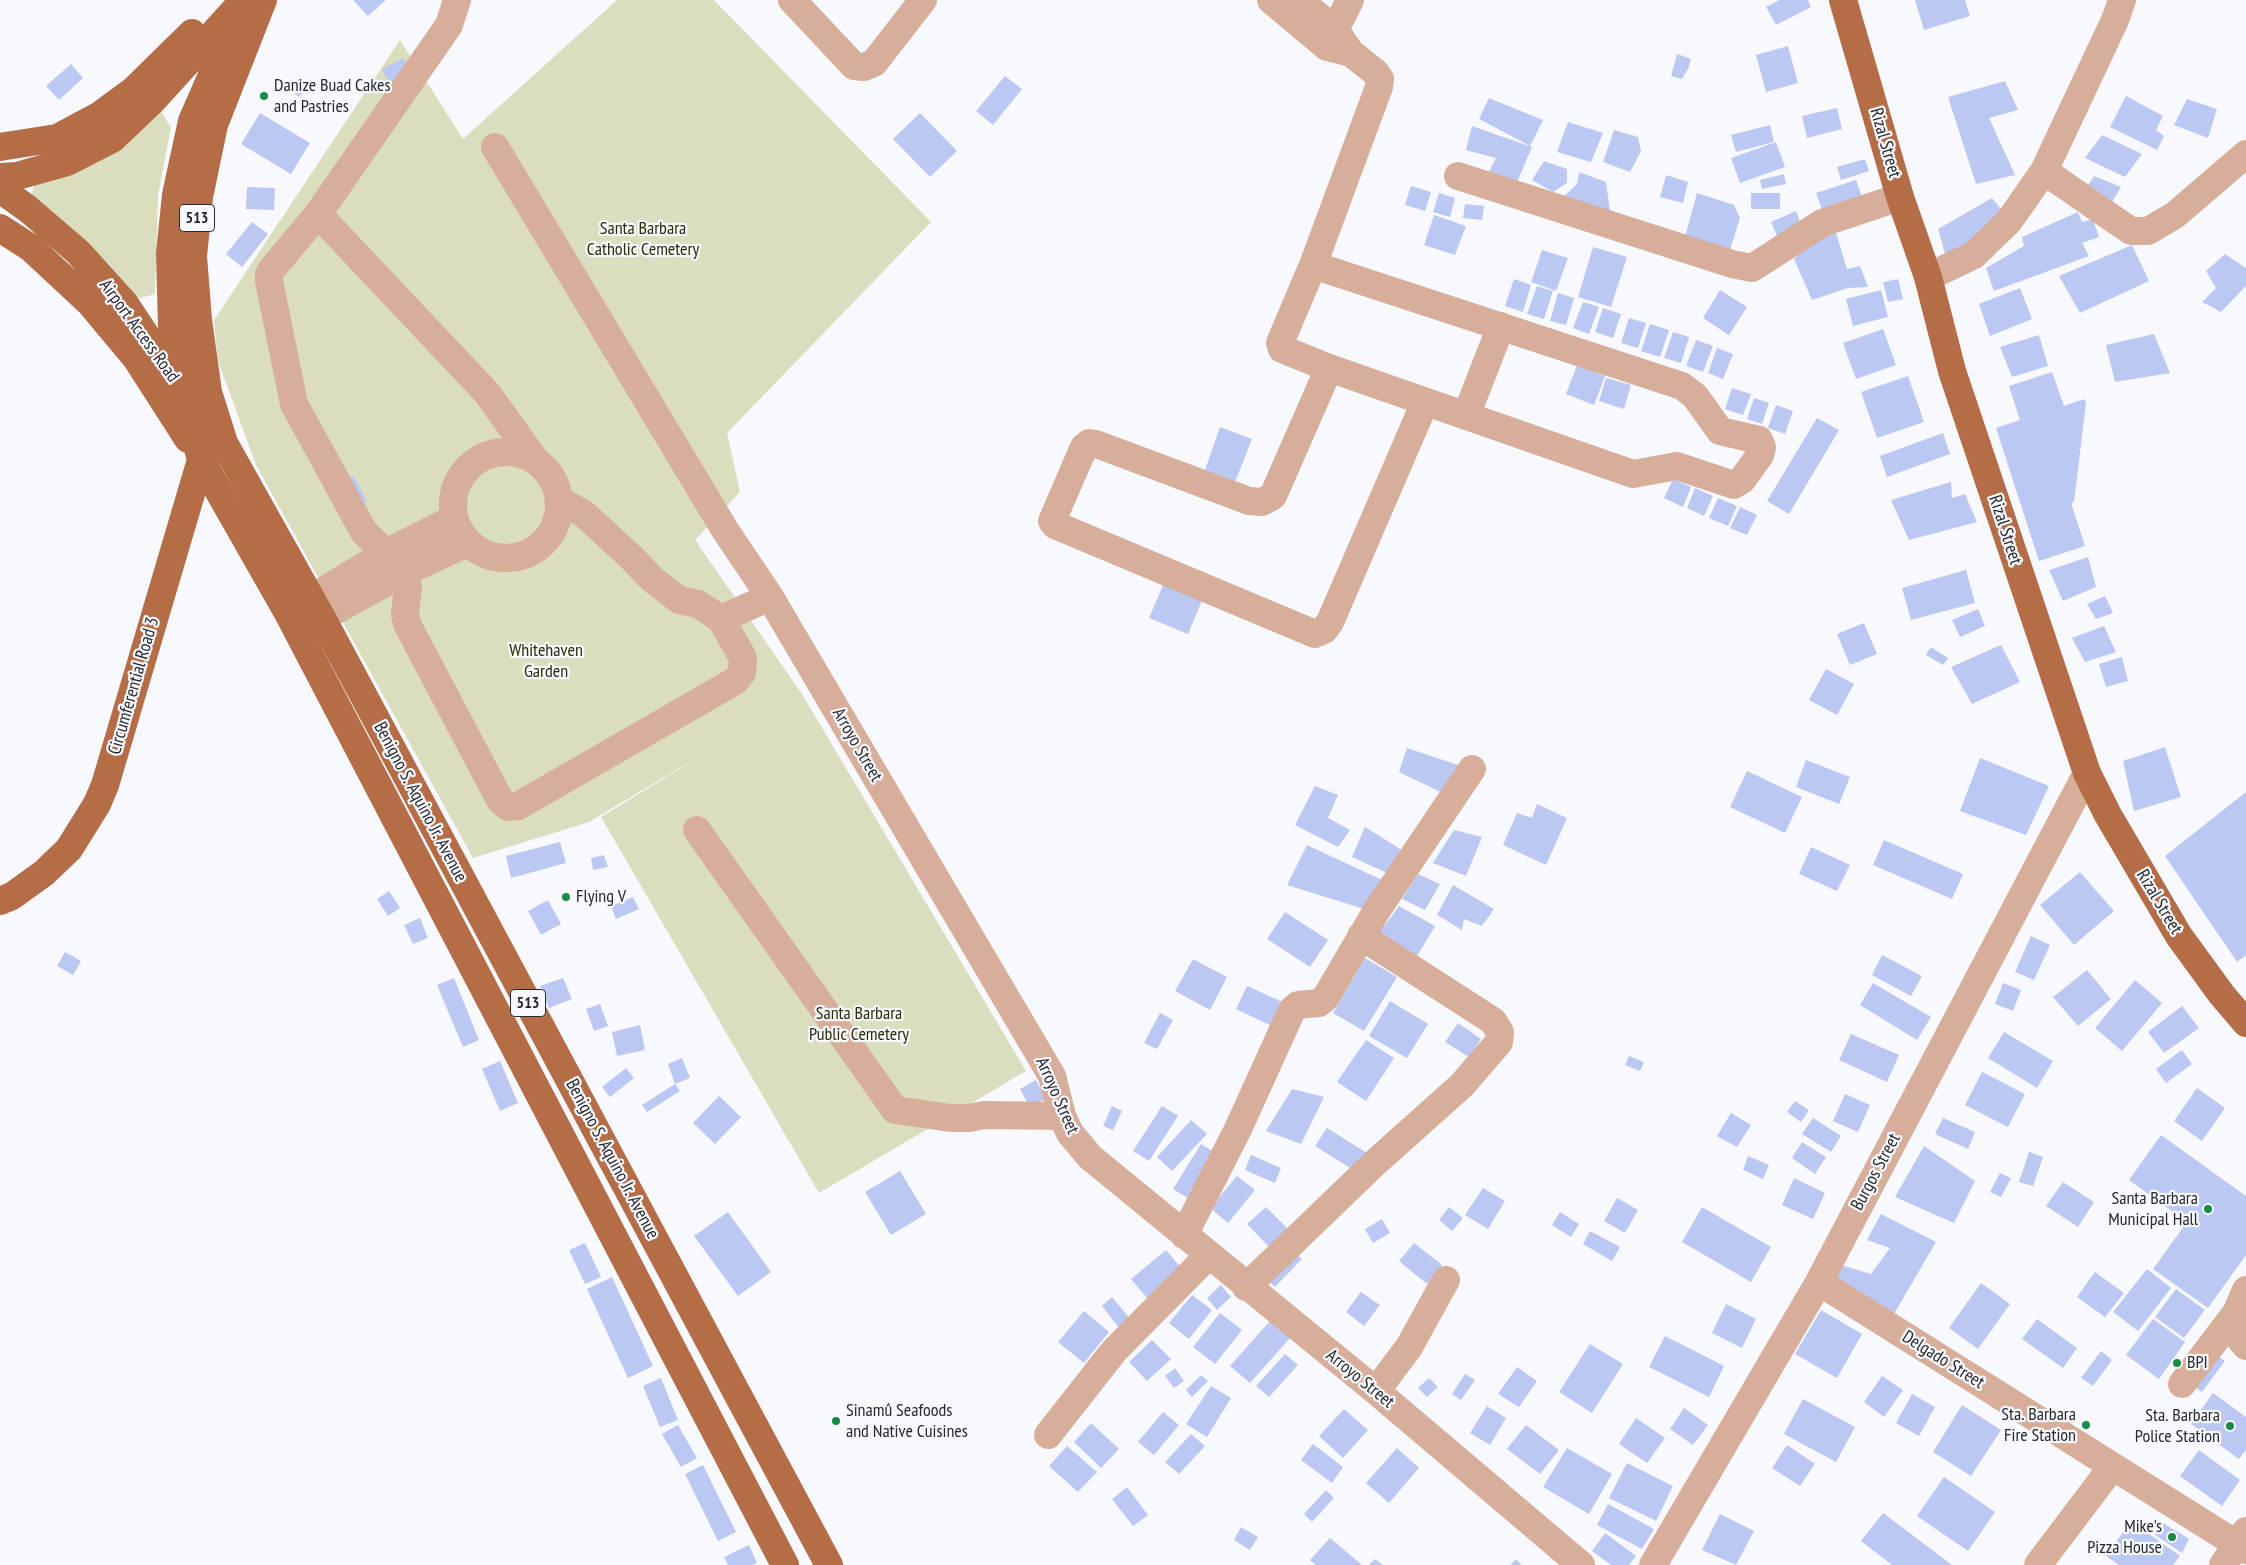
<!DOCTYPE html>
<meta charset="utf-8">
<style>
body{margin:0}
canvas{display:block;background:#f8f9fe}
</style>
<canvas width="2246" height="1565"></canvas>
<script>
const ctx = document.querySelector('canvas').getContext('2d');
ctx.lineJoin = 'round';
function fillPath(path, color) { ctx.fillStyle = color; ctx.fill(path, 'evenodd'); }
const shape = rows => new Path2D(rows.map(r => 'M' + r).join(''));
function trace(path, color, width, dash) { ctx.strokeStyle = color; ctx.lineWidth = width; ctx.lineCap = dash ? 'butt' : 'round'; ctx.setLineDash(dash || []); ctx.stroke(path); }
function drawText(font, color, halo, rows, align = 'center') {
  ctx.font = font + ' "PT Sans Narrow",sans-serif'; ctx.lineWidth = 4.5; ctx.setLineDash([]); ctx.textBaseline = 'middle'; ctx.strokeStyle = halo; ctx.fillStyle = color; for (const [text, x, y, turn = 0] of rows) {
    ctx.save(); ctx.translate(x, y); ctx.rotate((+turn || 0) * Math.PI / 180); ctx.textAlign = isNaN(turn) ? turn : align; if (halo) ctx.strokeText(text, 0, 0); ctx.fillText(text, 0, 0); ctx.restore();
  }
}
const green = shape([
 [617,0,714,0,931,222,727,433,740,492,695,540,802,694,1026,1071,819,1193,601,817,722,743,589,822,473,858,256,465,218,361,214,320,400,40,463,139],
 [161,111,171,128,158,195,155,294,134,300,31,198,34,184]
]);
const building = shape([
 [353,0,386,0,368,16],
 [1779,0,1808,0,1811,7,1776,25,1766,7],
 [1915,0,1965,0,1970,16,1924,30],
 [1788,46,1798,83,1766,92,1756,55],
 [1677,54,1691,59,1688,69,1682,79,1671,76],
 [403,58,412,74,390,85,382,69],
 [71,64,83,78,59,100,46,86],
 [1005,76,1022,89,993,125,976,111],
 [291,79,305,90,299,97,285,86],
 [2005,81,2018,110,1989,118,2015,175,1976,184,1948,97],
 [2126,96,2163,116,2156,130,2164,136,2157,150,2110,127],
 [1489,98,1543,120,1530,146,1479,119],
 [2187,99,2217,109,2208,138,2174,125],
 [1837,108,1842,129,1807,138,1802,116],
 [260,113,310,143,291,174,241,144],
 [920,113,957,151,930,177,893,139],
 [1568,122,1603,133,1591,162,1557,152],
 [1770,125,1774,142,1736,152,1731,135],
 [1472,126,1532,147,1515,187,1484,181,1496,158,1466,150],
 [1614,130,1638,137,1641,151,1630,172,1603,162],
 [2102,135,2142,154,2125,177,2085,158],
 [1776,142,1785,167,1740,183,1731,158],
 [1865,159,1869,171,1841,180,1837,167],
 [1544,161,1567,169,1567,183,1553,192,1532,180],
 [1579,172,1606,182,1610,212,1561,199,1577,184],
 [1784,174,1786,184,1762,189,1760,180],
 [1666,175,1688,182,1683,203,1660,197],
 [2094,176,2121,187,2112,202,2086,188],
 [1856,180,1864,203,1824,216,1816,193],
 [1411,186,1431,192,1425,211,1405,205],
 [247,187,275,188,274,210,246,209],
 [1439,193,1455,198,1450,217,1433,212],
 [1697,193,1734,205,1740,218,1729,253,1685,237],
 [1751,193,1780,193,1780,209,1751,209],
 [1992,198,2005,214,1979,241,1946,257,1938,229],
 [1465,204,1484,206,1482,220,1463,218],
 [1796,211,1802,227,1778,238,1771,222],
 [2078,212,2082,222,2093,219,2099,237,2082,243,2089,256,1994,291,1986,268,2024,246,2022,237],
 [1434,215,1466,226,1455,255,1424,245],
 [252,222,268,234,242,267,226,254],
 [1835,230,1847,269,1860,266,1868,287,1848,288,1812,300,1794,259,1807,245],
 [2132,245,2149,281,2080,313,2059,276],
 [1593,247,1627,257,1611,307,1578,297],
 [1542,250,1568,258,1556,291,1531,282],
 [2225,254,2246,268,2246,286,2221,312,2202,302,2216,288,2206,271],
 [1514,279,1531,285,1523,312,1505,306],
 [1898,279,1903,299,1888,302,1883,282],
 [1537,286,1553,291,1544,319,1527,314],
 [2020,288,2032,319,1990,336,1979,304],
 [1720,290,1747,307,1729,335,1703,318],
 [1881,290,1888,317,1853,326,1846,299],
 [1558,293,1574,298,1566,325,1550,321],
 [1583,302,1599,307,1589,334,1573,328],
 [1603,308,1621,314,1613,338,1595,332],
 [1629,318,1646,323,1638,348,1621,343],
 [1650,324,1669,330,1660,357,1641,351],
 [1883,329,1896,365,1856,379,1843,343],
 [1673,332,1689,337,1681,363,1664,358],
 [2154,334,2170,373,2115,382,2106,345],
 [2039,335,2048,366,2012,377,2000,347],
 [1696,340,1713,346,1703,372,1686,366],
 [1717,348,1733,354,1723,379,1708,373],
 [1577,365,1605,376,1594,405,1566,394],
 [2052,372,2064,406,2084,399,2086,403,2074,502,2071,503,2085,546,2039,561,1996,428,2020,420,2009,386],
 [1908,376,1924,422,1877,438,1861,392],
 [1606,378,1631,385,1624,409,1599,401],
 [1732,388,1751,394,1743,415,1725,409],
 [1754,398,1769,403,1762,424,1747,419],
 [1776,405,1793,411,1785,434,1768,428],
 [1817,418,1839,430,1789,514,1767,501],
 [1220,427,1252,439,1235,482,1205,470],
 [1943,433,1950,454,1887,477,1880,456],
 [353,476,367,501,352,509,338,484],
 [1673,479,1691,487,1683,507,1664,498],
 [1951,482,1952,498,1965,494,1977,522,1909,540,1891,500],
 [1695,488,1713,496,1704,516,1687,508],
 [1718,498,1737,506,1728,526,1709,518],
 [1740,507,1757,515,1747,535,1730,528],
 [2088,557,2096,587,2063,601,2049,570],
 [1966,570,1975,603,1911,620,1902,588],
 [1167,576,1206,591,1188,634,1149,618],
 [2105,596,2113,613,2096,619,2087,604],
 [1978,609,1985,626,1960,637,1952,620],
 [1864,623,1877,654,1850,665,1837,634],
 [2104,626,2116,652,2085,662,2072,638],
 [2001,645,2020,682,1972,704,1951,667],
 [1931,647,1948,658,1943,665,1926,655],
 [2122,657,2128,681,2106,687,2099,664],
 [1826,669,1854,684,1837,715,1809,700],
 [2165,747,2181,797,2134,811,2123,761],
 [1407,748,1464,767,1449,796,1399,772],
 [1980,758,2049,786,2026,835,1960,811],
 [1806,760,1850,777,1839,804,1796,787],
 [1747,771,1802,797,1785,833,1730,807],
 [1315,786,1338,795,1328,818,1350,830,1338,847,1295,825],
 [2246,792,2246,955,2237,962,2165,856],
 [1537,804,1567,818,1546,865,1503,845,1517,813,1532,818],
 [1365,827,1405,852,1387,873,1352,857],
 [1454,830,1482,837,1466,876,1433,863],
 [1884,840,1963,874,1952,899,1873,865],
 [560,842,566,863,511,878,506,856],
 [1307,845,1384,881,1364,909,1287,885],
 [1811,847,1850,865,1837,891,1799,874],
 [604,855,608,867,593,870,591,858],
 [2080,872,2114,911,2074,945,2040,905],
 [1418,874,1440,884,1425,910,1402,899],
 [1453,885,1494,909,1482,926,1464,919,1462,930,1437,915],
 [389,891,400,908,388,916,377,899],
 [633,897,639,909,616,919,611,906],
 [548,900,561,924,541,935,528,911],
 [1399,906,1435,926,1413,963,1373,941],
 [1285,912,1328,940,1310,967,1267,939],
 [420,918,428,938,413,944,404,925],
 [2031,936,2050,945,2034,980,2015,972],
 [65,952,81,961,73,975,57,966],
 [1882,955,1922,976,1911,996,1872,975],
 [1365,958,1397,977,1364,1031,1333,1013],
 [1193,959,1227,977,1210,1010,1175,991],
 [2087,970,2111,999,2078,1026,2053,997],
 [454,978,479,1040,463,1047,437,985],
 [563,978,572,999,549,1008,540,986],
 [2135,980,2162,1003,2122,1051,2095,1028],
 [1873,983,1931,1017,1917,1040,1860,1005],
 [2003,983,2021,990,2013,1011,1995,1004],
 [1247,986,1289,1005,1278,1029,1236,1009],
 [1390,1001,1428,1024,1407,1058,1369,1036],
 [600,1004,608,1026,594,1031,586,1009],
 [2182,1006,2199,1028,2164,1053,2148,1032],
 [1160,1013,1173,1020,1157,1049,1144,1043],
 [1458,1023,1481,1039,1469,1057,1445,1042],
 [640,1025,645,1050,617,1056,612,1032],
 [2004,1032,2053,1061,2037,1088,1988,1058],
 [1851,1034,1899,1055,1887,1082,1839,1060],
 [1366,1040,1394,1058,1366,1101,1337,1082],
 [2182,1050,2192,1064,2166,1083,2156,1069],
 [1629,1056,1644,1062,1640,1071,1625,1065],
 [682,1058,690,1078,675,1084,668,1064],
 [500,1061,518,1103,500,1111,482,1069],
 [626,1068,634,1078,610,1097,602,1087],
 [1982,1072,2025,1094,2008,1127,1965,1105],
 [1036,1080,1046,1099,1030,1107,1020,1089],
 [675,1084,680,1091,647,1112,642,1105],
 [2197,1088,2225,1108,2202,1141,2174,1121],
 [1292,1089,1324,1097,1301,1144,1266,1131],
 [1845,1094,1870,1105,1858,1132,1833,1121],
 [719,1096,741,1117,715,1144,693,1123],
 [1795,1101,1809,1110,1801,1122,1787,1112],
 [1112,1106,1122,1111,1113,1130,1103,1126],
 [1162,1106,1178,1116,1149,1161,1133,1151],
 [1731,1113,1751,1125,1737,1147,1717,1136],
 [1813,1118,1841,1136,1831,1152,1802,1134],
 [1943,1118,1975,1132,1968,1149,1935,1134],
 [1191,1120,1207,1134,1172,1171,1157,1157],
 [1327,1128,1367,1153,1355,1171,1315,1146],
 [2161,1135,2246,1196,2246,1255,2208,1308,2153,1269,2187,1222,2129,1180],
 [1802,1142,1826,1157,1815,1174,1792,1158],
 [1201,1144,1219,1155,1191,1200,1173,1189],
 [1924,1146,1975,1181,1954,1223,1895,1197],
 [2029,1152,2043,1157,2033,1186,2019,1182],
 [1251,1155,1281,1168,1275,1183,1245,1170],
 [1748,1156,1769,1165,1763,1179,1743,1170],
 [900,1171,926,1214,891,1235,865,1192],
 [2000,1173,2011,1178,2001,1197,1990,1192],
 [1237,1176,1255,1190,1228,1223,1210,1208],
 [1794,1178,1825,1193,1813,1219,1782,1205],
 [2063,1182,2094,1202,2078,1227,2046,1206],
 [1483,1188,1505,1201,1488,1229,1465,1215],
 [1617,1198,1638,1210,1625,1233,1604,1221],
 [1266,1207,1288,1229,1269,1247,1247,1224],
 [1449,1207,1463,1218,1452,1231,1439,1220],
 [1702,1207,1771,1247,1751,1282,1682,1242],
 [728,1212,771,1272,738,1296,694,1236],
 [1560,1212,1579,1224,1571,1237,1552,1225],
 [1881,1214,1936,1242,1894,1314,1834,1284,1841,1265,1871,1274,1890,1248,1867,1240],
 [1382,1219,1390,1233,1373,1243,1365,1229],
 [1590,1231,1620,1247,1612,1261,1583,1244],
 [585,1243,601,1277,585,1284,569,1250],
 [1414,1243,1442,1265,1427,1284,1399,1261],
 [1166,1250,1182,1269,1147,1298,1131,1279],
 [1293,1251,1302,1259,1275,1287,1266,1279],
 [2147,1269,2171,1288,2138,1331,2113,1312],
 [2095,1272,2124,1293,2105,1317,2077,1297],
 [612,1277,653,1366,628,1378,587,1289],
 [1981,1283,2010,1304,1978,1349,1949,1328],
 [1221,1285,1231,1297,1217,1310,1207,1298],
 [2176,1289,2205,1310,2184,1338,2155,1317],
 [1361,1292,1380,1305,1364,1326,1346,1312],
 [1192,1295,1212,1310,1189,1339,1169,1323],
 [1112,1297,1131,1320,1120,1329,1102,1306],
 [1726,1304,1756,1319,1742,1348,1712,1333],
 [1821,1310,1862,1334,1837,1378,1795,1354],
 [1084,1311,1109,1332,1084,1363,1058,1342],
 [1220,1313,1242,1330,1215,1364,1193,1347],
 [2037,1319,2077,1348,2063,1368,2022,1339],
 [2153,1319,2185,1342,2159,1379,2126,1355],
 [1270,1321,1290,1338,1250,1383,1230,1366],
 [1665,1336,1724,1366,1709,1397,1649,1367],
 [1152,1340,1171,1359,1147,1381,1129,1362],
 [1590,1344,1623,1364,1592,1413,1559,1392],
 [2101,1351,2112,1360,2093,1386,2081,1378],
 [1285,1354,1298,1365,1269,1397,1256,1386],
 [2216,1355,2225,1361,2202,1392,2193,1386],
 [1517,1367,1537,1381,1519,1407,1498,1394],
 [1175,1368,1184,1381,1174,1388,1165,1376],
 [1465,1374,1475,1380,1461,1400,1452,1394],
 [1201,1375,1208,1381,1192,1397,1186,1390],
 [1882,1376,1903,1390,1884,1417,1864,1402],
 [661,1378,678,1420,660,1427,643,1386],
 [1429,1378,1438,1387,1427,1397,1418,1388],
 [1211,1386,1231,1398,1207,1437,1186,1424],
 [2213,1393,2246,1417,2246,1450,2239,1459,2191,1424],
 [1912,1394,1935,1407,1919,1436,1896,1423],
 [1803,1399,1855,1427,1836,1462,1784,1434],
 [1962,1405,2001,1430,1971,1476,1933,1452],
 [1487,1406,1506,1418,1490,1445,1470,1433],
 [1684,1408,1708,1425,1693,1445,1670,1429],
 [1344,1409,1368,1430,1343,1458,1319,1436],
 [1163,1412,1179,1425,1154,1455,1138,1442],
 [1636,1418,1665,1438,1647,1463,1619,1444],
 [1091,1423,1119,1449,1101,1468,1074,1442],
 [678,1425,697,1458,681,1467,662,1434],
 [1526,1425,1559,1450,1540,1474,1507,1449],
 [1191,1434,1205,1446,1179,1474,1165,1462],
 [1313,1444,1343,1467,1332,1483,1301,1460],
 [1787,1445,1815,1464,1800,1486,1772,1468],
 [1067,1446,1097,1472,1078,1492,1049,1466],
 [1397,1448,1419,1468,1389,1503,1366,1483],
 [1567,1448,1612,1474,1589,1514,1543,1487],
 [2199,1450,2240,1480,2222,1506,2180,1476],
 [1627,1463,1673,1486,1656,1521,1609,1498],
 [703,1465,736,1532,718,1541,685,1474],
 [1944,1477,1995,1512,1968,1551,1917,1516],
 [1127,1487,1148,1515,1133,1526,1112,1499],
 [1326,1490,1334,1498,1312,1522,1304,1514],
 [1608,1504,1654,1529,1642,1549,1597,1525],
 [1883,1513,1952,1565,1892,1565,1861,1541],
 [1720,1514,1754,1531,1736,1565,1702,1550],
 [2131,1521,2180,1556,2173,1565,2119,1565,2106,1556],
 [2163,1523,2189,1539,2182,1553,2155,1535],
 [1241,1527,1258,1537,1250,1550,1234,1540],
 [1605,1533,1636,1556,1629,1565,1611,1565,1592,1551],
 [1330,1538,1362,1565,1316,1565,1310,1560],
 [749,1545,757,1563,751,1565,728,1565,724,1557],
 [1375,1559,1383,1565,1369,1565],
 [1516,1559,1522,1565,1510,1565]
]);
const minor = shape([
 [457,0,449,25,318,214,272,269,269,274,269,281,294,404,364,532,386,553,397,560,405,572,408,587,405,614,407,624,500,800,508,807,518,806,735,681,742,673,743,658,721,619,698,604,679,600,652,579,631,557,584,514,559,500],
 [792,0,854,66,864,67,874,63,923,0],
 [1271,0,1327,47,1351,53,1335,30,1299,0],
 [1324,44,1335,30,1350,0],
 [495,147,725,530,770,597,1052,1076,1062,1116,1070,1133,1090,1157,1376,1391,1581,1565],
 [2044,171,2131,231,2148,231,2175,215,2246,154],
 [1458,176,1732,264,1752,268,1822,223,1900,197],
 [318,214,487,393,535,460],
 [1313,265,1682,386,1695,396,1720,431,1759,440,1762,447,1760,455,1742,480,1734,485,1677,466,1633,474,1329,368,1282,349,1280,343,1313,265,1379,87,1380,79,1375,72,1351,53],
 [1928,277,1974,255,2009,221,2044,171,2115,20,2122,0],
 [1329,368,1273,496,1262,502,1249,501,1096,444,1089,443,1084,447,1052,521,1055,525,1315,634,1324,630,1330,622,1425,402],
 [1466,416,1501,326],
 '453 505a53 53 0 1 1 106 0a53 53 0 1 1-106 0Z',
 [292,610,386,553,453,519],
 [721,619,770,597],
 [300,630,405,572,467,543],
 [697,830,895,1110,951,1118,969,1118,984,1115,1062,1116],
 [1184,1235,1238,1129,1292,1010,1298,1005,1319,1003,1326,997,1377,910,1472,769],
 [1819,1282,2246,1550],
 [1246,1287,1377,1161,1462,1085,1499,1042,1500,1032,1493,1021,1361,936],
 [2246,1290,2236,1313,2241,1340,2246,1346],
 [2182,1384,2236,1313],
 [1376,1391,1409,1347,1446,1280],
 [1048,1435,1114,1351,1209,1255],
 [1653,1565,1819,1282,2087,773],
 [2038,1565,2112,1467],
 [2223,1565,2246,1531]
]);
const major = shape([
 [263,0,214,125,199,197,193,256,198,320,208,392,224,443,322,618,829,1565],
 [1843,0,1900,197,1928,277,1952,371,2087,773,2108,815,2179,936,2222,995,2246,1023],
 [237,27,226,43,192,121,176,195,170,253,172,327,183,392,201,460,288,613,785,1565],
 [0,147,57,138,100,115,134,90,192,33],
 [0,177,17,176,67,162,112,139,152,101,244,0],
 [0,189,28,209,78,252,125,304,178,384],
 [0,228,31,248,90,303,136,358,188,439],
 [0,901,12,896,44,873,69,849,97,804,105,785,201,460,209,454]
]);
const markers = [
 [264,96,5,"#188b45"],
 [566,897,5,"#188b45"],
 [2208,1209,5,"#188b45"],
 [2177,1363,5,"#188b45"],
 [836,1421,5,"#188b45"],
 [2086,1425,5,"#188b45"],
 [2230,1426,5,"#188b45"],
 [2172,1537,5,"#188b45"]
];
const shields = [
 [197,218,35],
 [528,1003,35]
];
const shieldNames = [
 ["513",197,218],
 ["513",528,1003]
];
const poiNames = [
 ["Danize Buad Cakes",274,86],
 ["and Pastries",274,107],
 ["Flying V",576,897],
 ["Santa Barbara",2198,1199,"right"],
 ["Municipal Hall",2198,1220,"right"],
 ["BPI",2187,1363],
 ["Sinamû Seafoods",846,1411],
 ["and Native Cuisines",846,1432],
 ["Sta. Barbara",2076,1415,"right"],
 ["Fire Station",2076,1436,"right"],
 ["Sta. Barbara",2220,1416,"right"],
 ["Police Station",2220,1437,"right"],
 ["Mike's",2162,1527,"right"],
 ["Pizza House",2162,1548,"right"]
];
const streetNames = [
 ["Rizal Street",1885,143,74],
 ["Airport Access Road",139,331,54],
 ["Rizal Street",2005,530,72],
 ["Circumferential Road 3",134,686,-74],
 ["Arroyo Street",857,745,60],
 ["Benigno S. Aquino Jr. Avenue",420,802,62],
 ["Rizal Street",2159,902,59],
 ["Arroyo Street",1057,1096,66],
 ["Benigno S. Aquino Jr. Avenue",612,1159,62],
 ["Burgos Street",1876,1172,-62],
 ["Delgado Street",1943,1360,32],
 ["Arroyo Street",1360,1379,39]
];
const parkNames = [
 ["Santa Barbara",643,229],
 ["Catholic Cemetery",643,250],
 ["Whitehaven",546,651],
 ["Garden",546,672],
 ["Santa Barbara",859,1014],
 ["Public Cemetery",859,1035]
];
fillPath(green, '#daddbe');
fillPath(building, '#bcc8f4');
trace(minor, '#d7ae9a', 28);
trace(major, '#b56d48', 28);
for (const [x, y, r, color] of markers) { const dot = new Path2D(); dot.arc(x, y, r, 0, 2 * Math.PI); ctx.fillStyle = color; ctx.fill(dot); trace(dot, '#f8f9fe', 2); }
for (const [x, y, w] of shields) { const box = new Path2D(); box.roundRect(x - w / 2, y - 13.5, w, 27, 4); ctx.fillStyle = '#f8f9fe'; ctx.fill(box); trace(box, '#27282a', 1); }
drawText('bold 16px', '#27282a', null, shieldNames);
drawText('18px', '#27282a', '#f8f9fe', poiNames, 'left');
drawText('18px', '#27282a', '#f8f9fe', streetNames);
drawText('18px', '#292c05', '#f8f9fe', parkNames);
</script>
